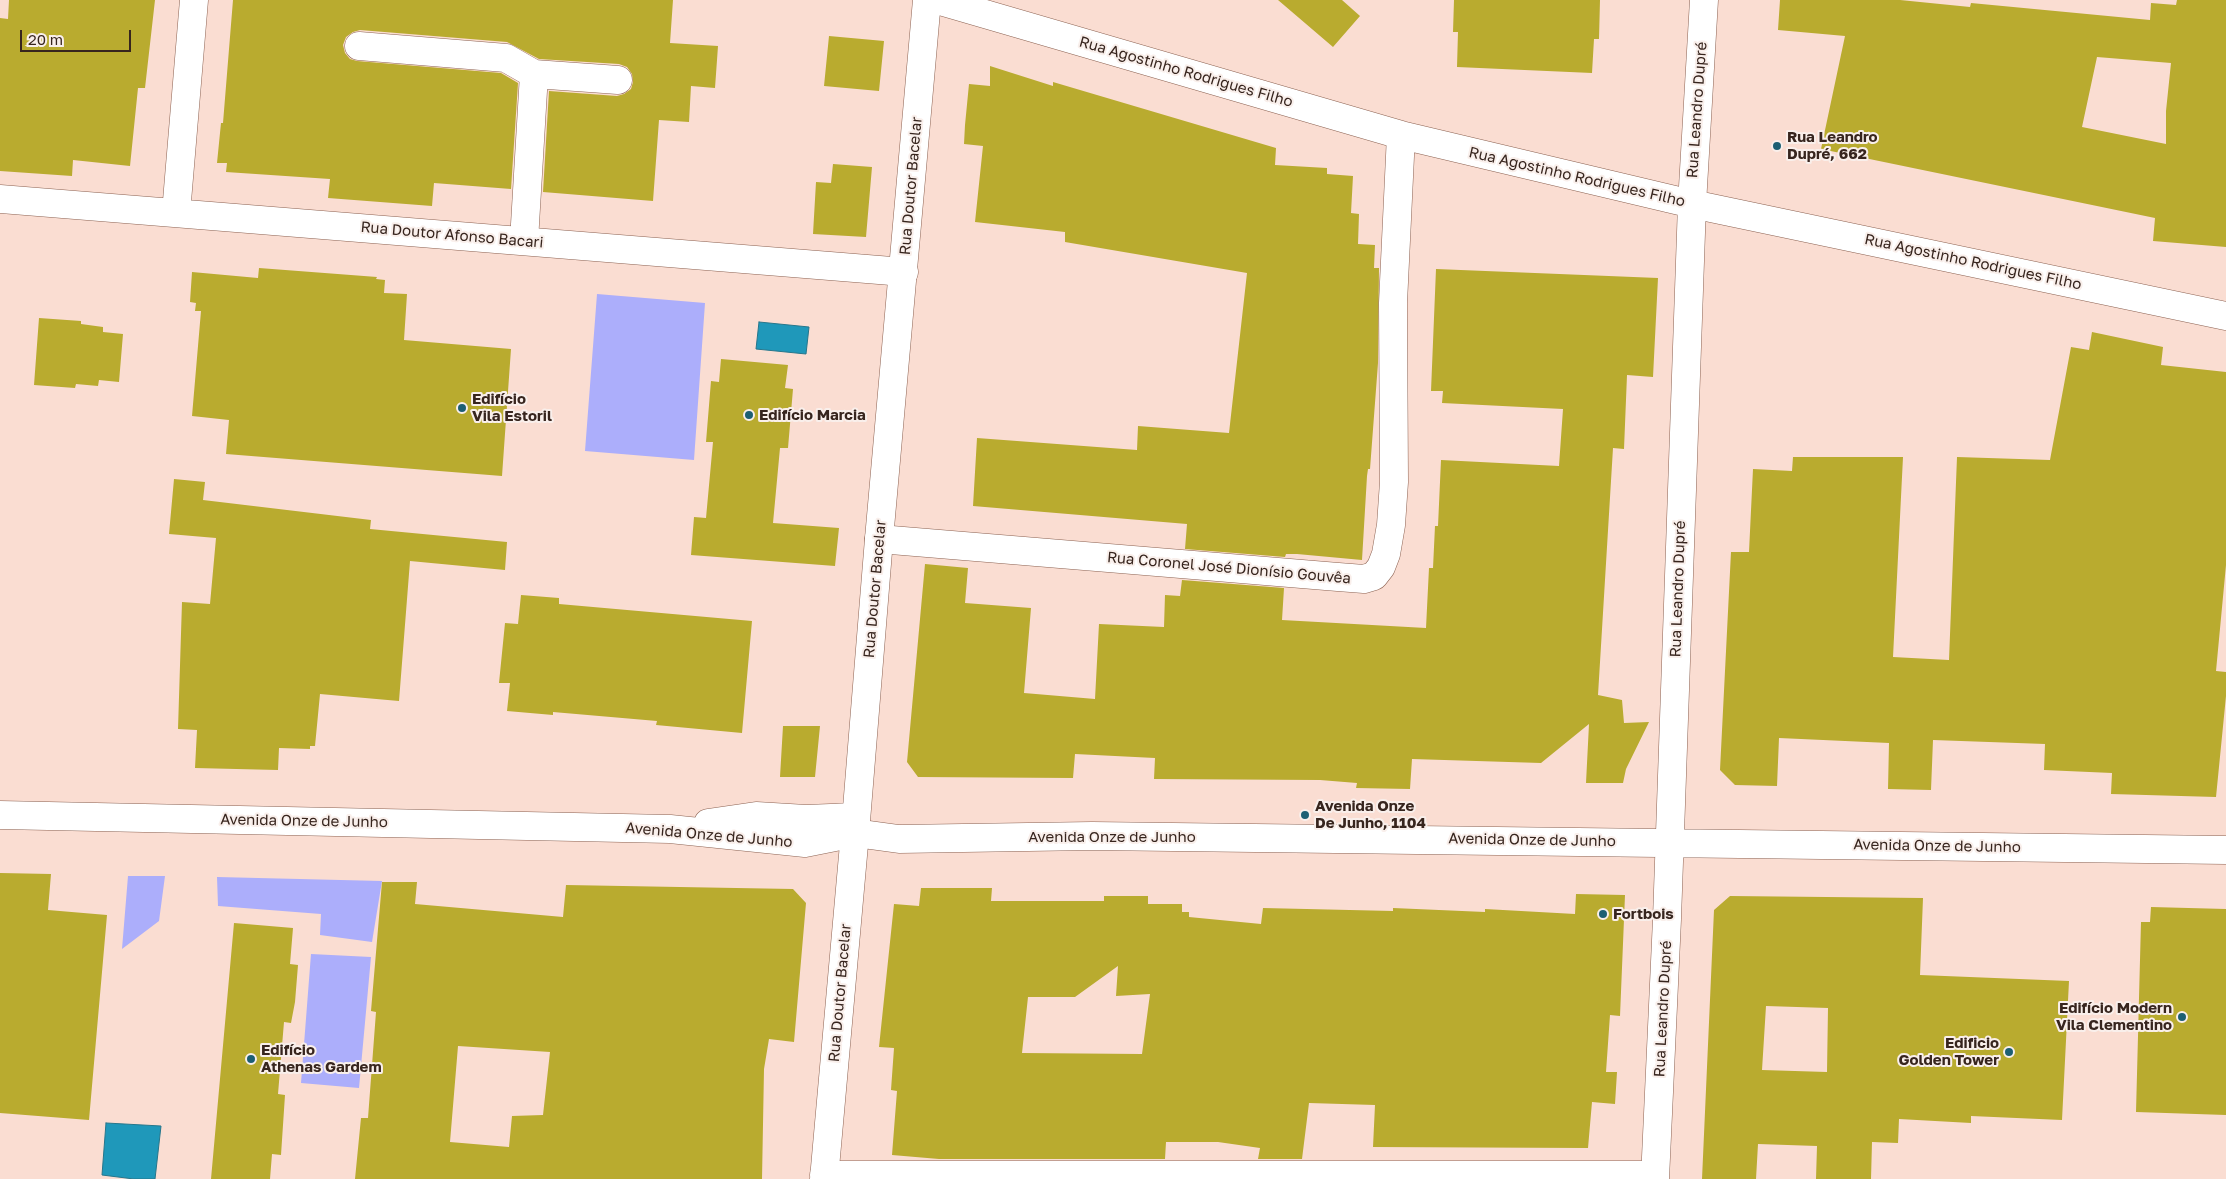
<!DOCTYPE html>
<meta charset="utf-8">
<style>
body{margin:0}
#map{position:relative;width:2226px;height:1179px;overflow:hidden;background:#faddd2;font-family:"Golos Text",sans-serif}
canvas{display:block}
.scale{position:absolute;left:20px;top:30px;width:111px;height:22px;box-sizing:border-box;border:2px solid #37251e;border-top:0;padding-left:6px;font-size:15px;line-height:18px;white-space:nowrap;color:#37251e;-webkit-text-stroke:4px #f9efeb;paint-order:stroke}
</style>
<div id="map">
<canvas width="2226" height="1179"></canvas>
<div class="scale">20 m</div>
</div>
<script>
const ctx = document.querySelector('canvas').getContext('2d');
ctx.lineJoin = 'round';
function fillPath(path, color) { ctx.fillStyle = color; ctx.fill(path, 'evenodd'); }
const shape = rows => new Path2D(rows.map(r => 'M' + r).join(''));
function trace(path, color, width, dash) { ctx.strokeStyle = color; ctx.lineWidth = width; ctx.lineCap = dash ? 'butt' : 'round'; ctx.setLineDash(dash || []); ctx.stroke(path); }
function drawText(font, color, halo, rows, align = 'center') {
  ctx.font = font + ' "Golos Text",sans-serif'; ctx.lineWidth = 4; ctx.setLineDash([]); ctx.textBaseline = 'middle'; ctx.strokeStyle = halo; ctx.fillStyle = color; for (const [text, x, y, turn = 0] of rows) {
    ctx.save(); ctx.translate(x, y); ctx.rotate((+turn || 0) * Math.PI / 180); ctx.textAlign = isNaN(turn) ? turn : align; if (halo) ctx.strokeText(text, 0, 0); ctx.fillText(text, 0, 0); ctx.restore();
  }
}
const green = shape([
 [597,294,705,303,694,460,585,451],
 [128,876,165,876,159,921,122,949],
 [217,877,382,881,372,942,320,935,321,914,218,906],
 [311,954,371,957,359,1088,301,1083]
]);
const water = shape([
 [759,322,809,327,806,354,756,349,759,322],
 [106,1123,161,1126,155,1179,134,1179,102,1175,106,1123]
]);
const building = shape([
 [9,0,155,0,145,88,138,88,130,166,73,160,72,176,0,171,0,18,8,19],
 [233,0,673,0,670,43,718,46,715,88,691,86,689,122,659,120,653,201,543,192,549,91,617,96,624,94,631,89,633,82,632,74,627,67,619,64,539,59,507,42,360,30,353,32,346,37,343,45,345,53,350,59,357,61,501,73,518,83,511,189,434,183,432,206,328,198,330,179,226,172,227,163,217,163,221,123,223,123],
 [1278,0,1342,0,1360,16,1333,47],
 [1454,0,1600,0,1599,39,1594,39,1592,73,1457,67,1458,32,1453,32],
 [1780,0,1900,0,1970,7,1971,3,2150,20,2151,3,2176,5,2177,0,2226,0,2226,247,2153,241,2155,218,1821,149,1845,36,1778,30],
 [2097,57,2171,63,2166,111,2166,144,2082,127],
 [829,36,884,41,879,91,824,86],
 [990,66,1053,86,1053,82,1276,148,1275,165,1327,168,1327,174,1353,176,1351,213,1359,214,1358,244,1375,245,1374,268,1379,268,1378,363,1370,469,1368,469,1367,476,1362,560,1297,554,1286,554,1285,557,1185,549,1187,524,973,506,977,438,1137,450,1138,426,1229,433,1247,273,1065,242,1065,232,975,222,983,146,964,144,965,125,969,84,990,86],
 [833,164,872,167,866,237,813,234,816,182,831,183],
 [259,268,377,277,376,279,385,280,384,293,407,294,404,340,511,349,502,476,226,454,229,420,192,416,201,311,195,311,196,303,190,302,192,272,258,278],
 [1436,269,1658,278,1653,377,1627,375,1624,449,1613,448,1598,695,1622,700,1624,723,1649,722,1626,769,1623,783,1586,783,1589,724,1541,763,1412,759,1410,789,1356,788,1357,783,1320,780,1154,779,1155,758,1075,754,1073,778,918,777,907,762,925,564,968,568,965,603,1031,608,1024,693,1095,699,1099,624,1164,627,1165,595,1180,596,1182,580,1284,588,1282,620,1426,628,1429,568,1433,568,1435,526,1438,526,1441,460,1559,466,1563,409,1442,403,1443,391,1431,391],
 [39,318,81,321,81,324,103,327,103,332,123,334,119,382,99,380,98,386,76,384,75,388,34,385],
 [2092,332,2163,347,2161,365,2226,372,2226,565,2216,671,2226,672,2226,696,2216,797,2111,794,2112,773,2044,770,2045,744,1933,740,1931,790,1888,789,1889,743,1779,738,1777,786,1735,785,1720,770,1731,552,1749,552,1753,469,1792,471,1793,457,1903,457,1893,657,1949,660,1957,457,2050,460,2071,347,2089,350],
 [721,359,788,365,785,388,793,389,788,448,780,448,773,523,839,528,835,566,691,555,694,517,706,518,713,442,706,442,711,381,719,382],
 [174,479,205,482,203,500,371,520,370,529,507,542,505,570,410,561,399,701,320,694,315,746,310,746,310,749,279,748,278,770,195,768,197,730,178,729,182,602,210,604,216,538,169,534],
 [521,595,559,598,559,604,752,621,742,733,656,725,657,721,553,712,553,715,507,711,510,683,499,683,505,623,518,624],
 [783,726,820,726,815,777,780,777],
 [0,873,51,874,48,910,107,915,89,1120,0,1113],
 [382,882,417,882,415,904,563,917,566,885,793,889,806,903,794,1042,769,1039,764,1069,762,1179,355,1179,361,1118,368,1118,376,1012,371,1011],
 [458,1046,550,1052,543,1115,512,1116,509,1147,450,1142],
 [921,888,992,888,991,901,1104,901,1104,896,1148,896,1148,904,1182,904,1182,912,1189,912,1189,917,1261,924,1263,908,1393,911,1393,908,1485,912,1485,909,1575,914,1576,894,1625,895,1620,1016,1610,1015,1606,1072,1617,1072,1615,1104,1592,1102,1588,1148,1373,1147,1375,1105,1309,1103,1302,1159,1258,1159,1260,1148,1218,1142,1166,1142,1165,1159,939,1159,892,1155,897,1091,891,1090,894,1048,879,1047,894,904,919,906],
 [1118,966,1116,996,1150,994,1142,1054,1022,1053,1028,997,1075,997],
 [1730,896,1923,898,1920,975,2069,981,2062,1120,1971,1116,1971,1123,1899,1119,1898,1143,1872,1142,1871,1179,1816,1179,1817,1146,1758,1144,1756,1179,1702,1179,1714,910],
 [1766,1006,1828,1008,1827,1072,1762,1070],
 [2151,907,2226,909,2226,1115,2136,1112,2141,922,2150,922],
 [234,923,293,928,290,964,298,965,295,1002,291,1023,284,1022,278,1094,285,1095,281,1155,272,1154,270,1179,211,1179]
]);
const street = shape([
 [937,0,1401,135,1692,204,2226,316],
 [359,46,506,58,534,74,618,80],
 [0,199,904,272],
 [176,213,194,0],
 [524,241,534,74],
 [879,539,1338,577,1364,579,1374,576,1381,567,1386,554,1391,525,1394,482,1393,303,1401,135],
 [824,1175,1655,1175],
 [824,1179,855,833,899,839,1092,836,2226,850],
 [1655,1179,1667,919,1692,204,1704,0]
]);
const secondary = shape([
 [0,815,670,829,805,843,855,833,879,539,927,0],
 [708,823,756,816,806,819,856,817]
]);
const markers = [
 [1777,146,5,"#1d5f73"],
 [462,408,5,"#1d5f73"],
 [749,415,5,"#1d5f73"],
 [1305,815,5,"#1d5f73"],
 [1603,914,5,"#1d5f73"],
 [2182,1017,5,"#1d5f73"],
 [2009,1052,5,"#1d5f73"],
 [251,1059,5,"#1d5f73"]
];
const streetNames = [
 ["Rua Agostinho Rodrigues Filho",1186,72,16],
 ["Rua Leandro Dupré",1697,110,-86],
 ["Rua Agostinho Rodrigues Filho",1577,177,13],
 ["Rua Doutor Bacelar",911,186,-85],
 ["Rua Doutor Afonso Bacari",452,235,5],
 ["Rua Agostinho Rodrigues Filho",1973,262,12],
 ["Rua Coronel José Dionísio Gouvêa",1229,568,5],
 ["Rua Doutor Bacelar",875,589,-85],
 ["Rua Leandro Dupré",1678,589,-88],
 ["Avenida Onze de Junho",304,821,1],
 ["Avenida Onze de Junho",709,835,5],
 ["Avenida Onze de Junho",1112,837],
 ["Avenida Onze de Junho",1532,840,1],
 ["Avenida Onze de Junho",1937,846,1],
 ["Rua Doutor Bacelar",840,993,-85],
 ["Rua Leandro Dupré",1663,1009,-87]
];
const poiNames = [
 ["Rua Leandro",1787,137],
 ["Dupré, 662",1787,154],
 ["Edifício",472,399],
 ["Vila Estoril",472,416],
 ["Edifício Marcia",759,415],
 ["Avenida Onze",1315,806],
 ["De Junho, 1104",1315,823],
 ["Fortbois",1613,914],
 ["Edifício Modern",2172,1008,"right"],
 ["Vila Clementino",2172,1025,"right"],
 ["Edificio",1999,1043,"right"],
 ["Golden Tower",1999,1060,"right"],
 ["Edifício",261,1050],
 ["Athenas Gardem",261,1067]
];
fillPath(green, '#acaefb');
fillPath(water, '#1f98ba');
trace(water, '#26768b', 1);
fillPath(building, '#b9ab2f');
trace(street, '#8c6252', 29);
trace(secondary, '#8c6252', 29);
trace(street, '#fff', 28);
trace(secondary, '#fff', 28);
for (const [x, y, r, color] of markers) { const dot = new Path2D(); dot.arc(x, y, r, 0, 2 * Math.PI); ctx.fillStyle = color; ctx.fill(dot); trace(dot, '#f9efeb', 2); }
drawText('15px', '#37251e', '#f9efeb', streetNames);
drawText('bold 15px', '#37251e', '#f9efeb', poiNames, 'left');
</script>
